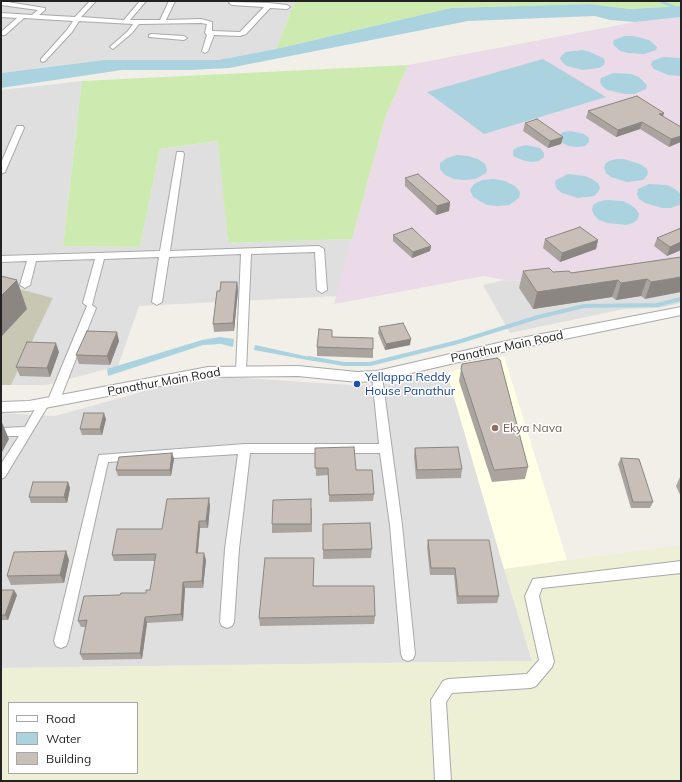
<!DOCTYPE html>
<style>
body{margin:0}
#map{position:relative;width:682px;height:782px;overflow:hidden;background:#f2efe9;font-family:Mulish,sans-serif}
canvas{display:block}
.frame{position:absolute;inset:0;border:2px solid #222;pointer-events:none}
.legend{position:absolute;left:8px;top:702px;width:130px;height:72px;box-sizing:border-box;background:#fff;border:1px solid #a7a7a7;margin:0;padding:5px 7px;list-style:none;font-size:12px;color:#222}
.legend li{display:flex;align-items:center;gap:8px;height:20px}
.legend b{width:20px;border:1px solid #a7a7a7}
</style>
<div id="map">
<canvas width="682" height="782"></canvas>
<div class="frame"></div>
<ul class="legend">
<li><b style="height:5px;background:#fff"></b>Road</li>
<li><b style="height:11px;background:#aad3df"></b>Water</li>
<li><b style="height:11px;background:#c7bfb8"></b>Building</li>
</ul>
</div>
<script>
const ctx = document.querySelector('canvas').getContext('2d');
ctx.lineJoin = 'round';
function fillPath(path, color) { ctx.fillStyle = color; ctx.fill(path, 'evenodd'); }
const shape = rows => new Path2D(rows.map(r => 'M' + r).join(''));
function trace(path, color, width, dash) { ctx.strokeStyle = color; ctx.lineWidth = width; ctx.lineCap = dash ? 'butt' : 'round'; ctx.setLineDash(dash || []); ctx.stroke(path); }
function drawText(font, color, halo, rows, align = 'center') {
  ctx.font = font + ' Mulish,sans-serif'; ctx.lineWidth = 3; ctx.setLineDash([]); ctx.textBaseline = 'middle'; ctx.strokeStyle = halo; ctx.fillStyle = color; for (const [text, x, y, turn = 0] of rows) {
    ctx.save(); ctx.translate(x, y); ctx.rotate((+turn || 0) * Math.PI / 180); ctx.textAlign = isNaN(turn) ? turn : align; if (halo) ctx.strokeText(text, 0, 0); ctx.fillText(text, 0, 0); ctx.restore();
  }
}
const residential = shape([
 [1,1,295,1,276,49,218,60,104,60,1,73],
 [82,81,63,246,140,247,160,149,219,141,228,243,352,239,337,296,139,306,118,366,46,385,11,385,53,298,1,284,1,90],
 [681,269,681,303,659,308,624,309,510,333,483,285,504,280,580,283],
 [447,373,532,661,1,668,1,413,55,416,156,388,229,377,351,385,398,384]
]);
const industrial = shape([
 [681,17,681,269,580,283,504,280,484,276,334,304,385,118,408,65,635,22]
]);
const education = shape([
 [504,356,567,560,504,569,447,373]
]);
const construction = shape([
 [1,284,53,298,11,385,1,385]
]);
const farmland = shape([
 [681,545,681,781,1,781,1,668,532,661,504,569],
 [9,703,137,703,137,773,9,773]
]);
const grass = shape([
 [295,1,681,1,681,6,630,9,590,4,451,8,276,49],
 [408,65,385,118,352,239,228,243,218,141,160,149,140,247,63,246,82,81]
]);
const water = shape([
 [590,4,630,9,681,6,681,17,635,22,610,20,595,16,468,21,229,68,190,70,122,70,1,88,1,73,104,60,218,60,276,49,451,8],
 [625,36,633,36,649,40,657,47,656,50,645,54,628,53,620,51,613,44,614,40],
 [582,50,590,52,603,58,605,61,604,65,599,68,583,70,567,66,562,62,560,58,562,55,566,52],
 [663,57,681,58,681,76,668,75,654,69,651,65,652,61],
 [543,59,606,97,484,134,427,92],
 [613,73,631,74,639,77,647,85,646,89,634,94,625,94,607,90,602,86,600,82,601,78],
 [571,131,584,134,589,138,589,142,585,146,577,147,568,146,561,142,559,136,563,132],
 [526,145,540,148,544,153,544,157,539,161,531,162,522,160,515,157,513,155,513,150,518,147],
 [457,155,468,156,478,159,485,164,487,170,486,173,476,179,465,180,454,179,445,175,440,169,440,163,447,158],
 [616,159,624,159,640,164,646,168,648,172,647,176,643,180,627,182,611,177,606,173,604,168,605,164,609,161],
 [568,174,585,176,592,179,598,183,600,188,598,192,594,196,578,198,562,193,557,189,555,184,556,180],
 [494,179,505,181,515,186,520,192,519,198,509,205,498,206,487,205,473,197,470,190,474,184,482,180],
 [649,184,667,185,675,189,681,194,681,204,671,208,662,208,645,203,639,199,637,194,638,189],
 [605,200,623,201,631,205,636,209,639,214,638,219,633,223,626,225,607,223,599,220,594,215,592,210,593,205,598,202],
 [220,337,234,339,233,347,221,344,203,345,108,376,107,369,202,340],
 [255,345,314,358,313,361,254,350]
]);
const streamFar1 = shape([
 [660,1,681,10]
]);
const stream = shape([
 [309,358,344,364,370,364,458,342,538,317,584,306,657,305,681,299]
]);
const minor = shape([
 [1,1,45,8,45,10,39,15,75,17,90,1,96,1,81,17,124,20,140,1,146,1,130,20,160,20,169,1,175,1,166,20,201,19,212,22,212,31,240,32,264,7,232,5,229,3,230,2,269,3,287,5,290,7,287,9,270,8,246,34,240,36,214,35,208,51,205,53,202,51,207,35,205,33,207,24,201,23,139,24,132,33,113,49,110,47,111,46,128,31,133,24,79,21,72,32,45,61,43,62,41,61,41,59,67,30,73,21,24,18,5,35,1,35,1,32,17,18,1,17,1,13,32,15,38,10,1,5,1,1],
 [151,34,184,36,187,38,184,40,149,37,149,35,151,34],
 [17,126,23,126,24,128,5,172,1,174,1,163,17,126],
 [177,152,183,152,184,154,170,251,319,246,324,249,327,290,322,293,317,290,315,252,251,254,246,371,245,374,241,375,237,374,236,371,241,254,169,257,162,302,157,305,152,302,159,257,104,259,92,305,96,308,59,402,57,405,53,406,49,404,5,477,1,479,1,464,19,436,1,436,1,428,25,427,40,400,44,399,48,400,87,306,83,303,95,259,36,261,30,285,25,288,20,285,27,261,1,262,1,256,160,251,177,152],
 [377,372,381,373,382,376,402,525,415,654,413,659,408,661,403,659,401,654,390,525,380,453,250,453,239,549,234,622,232,626,227,628,222,626,220,622,225,549,238,454,108,462,68,641,66,646,61,648,56,646,54,641,99,455,245,444,379,444,372,376,373,373,377,372],
 [681,561,681,573,542,588,539,596,554,662,552,667,536,686,531,688,452,693,446,702,451,781,435,781,431,700,443,681,448,679,527,674,539,660,525,596,533,579,681,561]
]);
const tertiary = shape([
 [681,307,681,315,511,350,377,381,357,382,298,376,208,377,29,411,1,412,1,402,29,401,208,367,298,366,357,372,377,371,511,340,681,307]
]);
const wall = shape([
 [588,111,663,117,681,127,669,147,640,129,616,137,586,118],
 [525,123,563,137,561,144,548,148,523,131],
 [405,178,450,202,449,211,436,215,405,186],
 [681,228,681,250,667,256,654,246,657,238],
 [393,235,431,246,430,251,412,258,393,241],
 [545,239,598,240,596,249,560,262,543,248],
 [681,257,645,299,641,296,616,300,612,297,533,309,519,288,523,271,571,273],
 [237,282,238,290,234,331,214,332,213,324,220,291],
 [379,327,410,345,385,350,378,333],
 [332,337,373,338,373,358,317,356,317,347],
 [119,341,110,365,79,364,76,355],
 [59,352,50,377,20,376,16,367],
 [461,369,528,467,525,479,492,482,459,381],
 [106,419,102,435,82,435,80,429],
 [315,448,356,470,374,494,373,501,329,502,329,475,316,476],
 [415,448,462,469,461,478,416,479,414,456],
 [172,453,174,459,171,476,118,476,116,470],
 [621,458,653,502,650,508,631,508,618,464],
 [680,477,681,477,681,497,676,486],
 [68,482,70,488,67,503,31,503,29,497],
 [210,505,208,528,200,528,198,553,206,560,203,588,185,588,183,621,147,623,142,659,83,660,80,654,86,627,81,627,78,621,120,595,146,593,150,590,155,561,114,561,112,555],
 [312,508,312,532,272,533,272,524],
 [323,524,372,549,371,558,323,559],
 [428,540,499,596,497,603,457,604,454,575,430,575,427,547],
 [66,551,69,560,64,583,11,585,7,576],
 [314,558,313,586,375,616,374,624,260,626,259,618],
 [1,590,17,595,8,620,1,620]
]);
const shadedWall = shape([
 [664,113,662,120,659,114],
 [642,122,640,129,616,137,618,130],
 [681,136,681,142,669,147,671,139],
 [563,137,561,144,548,148,550,141],
 [450,202,449,211,436,215,437,206],
 [598,240,596,249,560,262,562,253],
 [681,242,681,250,667,256,670,247],
 [431,246,430,251,412,258,413,252],
 [681,277,681,292,645,299,651,282],
 [647,279,641,296,616,300,621,283],
 [17,280,27,309,1,337,1,296],
 [618,280,612,297,533,309,537,292],
 [237,282,238,290,234,331,233,323],
 [117,332,119,341,110,365,107,356],
 [411,339,410,345,385,350,386,344],
 [56,343,59,352,50,377,47,368],
 [104,413,106,419,102,435,100,429],
 [1,420,9,439,1,454],
 [172,453,174,459,171,476,170,470],
 [68,482,70,488,67,503,64,497],
 [209,498,210,505,208,528,206,521],
 [199,521,200,528,197,560,196,553],
 [66,551,69,560,64,583,60,575],
 [204,553,206,560,203,588,202,581],
 [183,582,185,588,183,621,181,614],
 [14,590,17,595,8,620,5,615],
 [145,617,147,623,142,659,140,653]
]);
const building = shape([
 [637,96,664,113,659,114,681,127,681,136,671,139,642,122,618,130,588,111,637,96],
 [537,119,563,137,550,141,525,123,537,119],
 [418,174,450,202,437,206,405,178,418,174],
 [580,227,598,240,562,253,545,239,580,227],
 [412,228,431,246,413,252,393,235,412,228],
 [681,228,681,242,670,247,657,238,681,228],
 [681,257,681,277,651,282,647,279,621,283,618,280,537,292,523,271,549,268,553,272,569,271,571,273,681,257],
 [1,276,17,280,1,296,1,276],
 [221,282,237,282,233,323,213,324,217,291,220,291,221,282],
 [403,323,411,339,386,344,379,327,403,323],
 [319,329,332,330,332,337,373,338,373,349,317,347,319,329],
 [87,331,117,332,107,356,76,355,87,331],
 [27,342,56,343,47,368,16,367,27,342],
 [497,358,500,360,528,467,494,470,461,369,462,364,497,358],
 [84,413,104,413,100,429,80,429,84,413],
 [354,447,356,470,372,470,374,494,329,495,328,468,315,468,315,448,354,447],
 [458,447,462,469,417,470,415,448,458,447],
 [172,453,170,470,116,470,119,457,172,453],
 [621,458,639,459,653,502,633,502,621,458],
 [33,482,68,482,64,497,29,497,33,482],
 [209,498,206,521,199,521,196,553,204,553,202,581,183,582,181,614,145,617,140,653,80,654,87,620,78,621,84,596,120,595,121,593,146,593,146,590,150,590,156,554,112,555,117,529,162,529,167,499,209,498],
 [311,499,311,524,272,524,273,500,311,499],
 [370,523,372,549,323,550,323,524,370,523],
 [428,540,489,540,499,596,458,596,455,568,431,568,428,540],
 [66,551,60,575,7,576,14,552,66,551],
 [265,558,314,558,313,586,374,586,375,616,259,618,265,558],
 [1,590,14,590,5,615,1,615,1,590]
]);
const markers = [
 [357,384,4,"#1a4fb4"],
 [495,428,4,"#8d6e63"]
];
const streetNames = [
 ["Panathur Main Road",507,347,-12],
 ["Panathur Main Road",164,382,-10]
];
const transitNames = [
 ["Yellappa Reddy",365,377],
 ["House Panathur",365,391]
];
const educationNames = [
 ["Ekya Nava",503,428]
];
fillPath(residential, '#e0dfdf');
fillPath(industrial, '#ebdbe8');
fillPath(education, '#ffffe5');
fillPath(construction, '#c7c7b4');
fillPath(farmland, '#eef0d5');
fillPath(grass, '#cdebb0');
fillPath(water, '#aad3df');
trace(streamFar1, '#aad3df', 2.5);
trace(stream, '#aad3df', 4);
trace(minor, '#a9a9a9', 2);
trace(tertiary, '#a9a9a9', 2);
fillPath(minor, '#fff');
fillPath(tertiary, '#fff');
fillPath(wall, '#aba49e');
fillPath(shadedWall, '#8b8681');
fillPath(building, '#c7bfb8');
trace(building, '#8b8681', 1);
for (const [x, y, r, color] of markers) { const dot = new Path2D(); dot.arc(x, y, r, 0, 2 * Math.PI); ctx.fillStyle = color; ctx.fill(dot); trace(dot, '#fff', 1.5); }
drawText('12px', '#222', '#fff', streetNames);
drawText('12px', '#164399', '#fff', transitNames, 'left');
drawText('12px', '#785e54', '#fff', educationNames, 'left');
</script>
